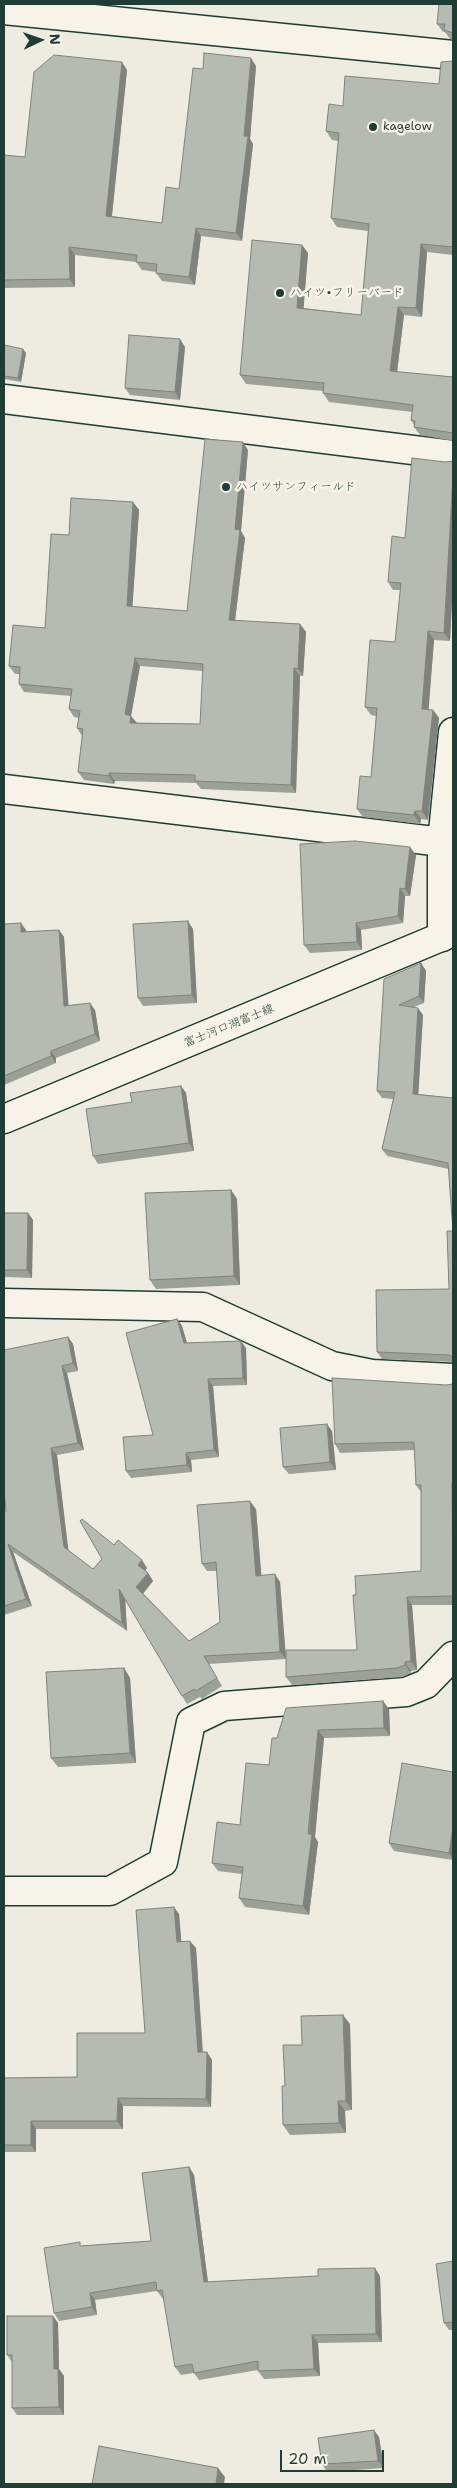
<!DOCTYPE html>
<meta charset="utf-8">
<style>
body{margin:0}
#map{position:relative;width:457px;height:2488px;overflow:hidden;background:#eeece1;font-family:"Shantell Sans",sans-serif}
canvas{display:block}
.frame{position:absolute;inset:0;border:5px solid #1f3d34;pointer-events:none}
.north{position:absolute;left:15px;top:15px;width:50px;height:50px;-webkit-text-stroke:4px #f7f3e8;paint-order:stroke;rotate:87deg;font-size:14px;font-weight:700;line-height:20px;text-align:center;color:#1f3d34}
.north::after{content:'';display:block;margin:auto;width:18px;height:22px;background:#1f3d34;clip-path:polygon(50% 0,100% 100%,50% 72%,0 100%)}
.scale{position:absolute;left:280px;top:2450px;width:104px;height:22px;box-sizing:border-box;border:2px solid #1f3d34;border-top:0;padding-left:6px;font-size:15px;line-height:18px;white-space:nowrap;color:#1f3d34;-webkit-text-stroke:4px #f7f3e8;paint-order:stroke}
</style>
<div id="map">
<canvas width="457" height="2488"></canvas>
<div class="frame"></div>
<div class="north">N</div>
<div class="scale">20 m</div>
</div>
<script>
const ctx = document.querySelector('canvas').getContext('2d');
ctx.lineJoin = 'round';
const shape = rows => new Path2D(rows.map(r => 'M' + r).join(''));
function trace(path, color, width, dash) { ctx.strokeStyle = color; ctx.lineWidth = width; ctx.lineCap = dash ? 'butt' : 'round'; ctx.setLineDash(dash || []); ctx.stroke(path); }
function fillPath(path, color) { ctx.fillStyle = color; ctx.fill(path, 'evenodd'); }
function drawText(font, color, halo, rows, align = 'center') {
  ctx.font = font + ' "Shantell Sans","Klee One",sans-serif'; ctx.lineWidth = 5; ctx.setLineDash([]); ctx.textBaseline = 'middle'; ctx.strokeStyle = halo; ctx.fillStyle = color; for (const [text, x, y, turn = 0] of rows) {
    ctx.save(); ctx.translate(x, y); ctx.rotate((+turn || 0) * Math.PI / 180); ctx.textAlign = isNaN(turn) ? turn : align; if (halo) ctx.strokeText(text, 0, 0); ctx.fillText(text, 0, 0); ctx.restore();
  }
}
const street = shape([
 [4,10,453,55],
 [4,399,453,455],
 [4,789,442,842],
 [442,937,442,842,453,732],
 [4,1303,203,1307,332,1366,372,1374,453,1378],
 [4,1891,110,1891,163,1862,191,1722,224,1706,406,1692,426,1684,453,1656]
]);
const secondary = shape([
 [4,1119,453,932]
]);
const wall = shape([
 [453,4,453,40,450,39,445,32,443,32,437,24],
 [453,61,453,255,427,252,422,317,404,315,397,372,453,377,453,441,420,435,414,427,414,425,411,420,412,412,329,402,323,393,323,391,246,384,240,375,302,245,308,253,303,308,361,315,368,231,337,227,331,218,338,141,332,140,326,131,343,106,439,84],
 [256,66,250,139,253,144,242,241,201,236,195,285,162,281,156,273,156,272,142,270,136,262,75,255,75,287,4,288,4,155,25,157,127,70,112,216,162,223,179,189,203,69],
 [4,345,26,353,21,382,4,379],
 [185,347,180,400,130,395,125,388],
 [248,450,241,531,245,538,235,621,300,624,306,632,303,676,300,676,296,793,201,789,196,783,115,781,114,784,84,780,78,772,82,736,77,728,79,718,74,717,69,709,71,696,24,692,19,684,20,674,15,674,9,666,45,628,69,535,133,502,139,510,132,607,187,611],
 [140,666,203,671,200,724,136,723,131,716],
 [453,461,453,581,450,641,434,640,428,710,433,710,439,718,428,820,421,819,420,824,363,817,357,809,371,777,376,716,371,715,365,707,395,642,400,590,393,590,388,582,405,538,445,462],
 [416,855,410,896,405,896,403,923,361,930,362,950,310,953,304,945],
 [4,924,26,930,26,932,59,930,64,937,68,1005,95,1010,100,1041,56,1058,56,1063,4,1085],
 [193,929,197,1003,143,1006,138,998],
 [421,963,426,971,424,1003,414,1007,423,1015,418,1094,453,1098,453,1362,382,1359,377,1352,449,1289,453,1231,449,1169,387,1156,382,1149,393,1099,382,1098,377,1091,384,979],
 [181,1086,186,1093,194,1151,98,1164,93,1156,132,1102],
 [231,1190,237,1199,240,1285,156,1289,150,1280],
 [4,1213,28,1213,33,1220,32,1278,4,1277],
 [177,1319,182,1326,187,1343,246,1348,247,1385,213,1386,219,1457,191,1460,192,1472,131,1478,126,1471,153,1435],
 [68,1337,73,1344,78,1371,67,1373,84,1450,57,1455,68,1551,93,1569,114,1545,147,1568,145,1571,148,1573,153,1581,143,1593,189,1641,220,1622,217,1571,207,1571,202,1564,256,1509,261,1575,280,1582,286,1659,209,1664,222,1686,202,1699,200,1697,187,1704,182,1696,125,1598,127,1631,13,1552,32,1606,4,1615,4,1511,6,1511],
 [453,1384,453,1605,412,1605,417,1670,411,1671,411,1673,402,1677,292,1685,286,1677,357,1650,356,1595,421,1571,421,1492,416,1485,415,1450,340,1453,335,1444,446,1385],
 [332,1431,336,1470,289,1474,283,1467],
 [124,1668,130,1678,136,1763,58,1767,51,1758],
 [389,1709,390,1736,324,1738,315,1837,318,1842,309,1915,245,1907,239,1898,242,1874,218,1871,212,1863,240,1825,269,1765,277,1738],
 [453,1772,453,1860,394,1851,389,1843],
 [179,1914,181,1941,196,1948,203,2052,207,2052,212,2060,211,2107,123,2106,123,2129,36,2129,36,2152,4,2152,4,2078,77,2077,145,2033],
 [350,2024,352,2110,345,2111,346,2133,290,2135,283,2125,285,2086,302,2045],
 [189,2167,194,2175,208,2282,380,2276,382,2342,318,2343,320,2376,264,2379,258,2371,258,2370,199,2380,194,2373,181,2375,175,2367,164,2299,163,2299,157,2291,95,2300,97,2315,59,2321,54,2313,82,2246,151,2241],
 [453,2261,453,2330,449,2330,444,2323],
 [53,2316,58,2323,59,2369,64,2376,64,2415,17,2415,12,2408,12,2362,7,2355],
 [379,2437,384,2468,327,2472,322,2464]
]);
const shadedWall = shape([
 [251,58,256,66,250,139,253,144,242,241,236,233],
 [122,62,127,70,111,224,106,216],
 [196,228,201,236,195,285,189,277],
 [421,244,427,252,422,317,416,308],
 [302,245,308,253,303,316,297,308],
 [69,247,75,255,75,287,70,279],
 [398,307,404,315,396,380,390,371],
 [180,339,185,347,180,400,175,392],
 [23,349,26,353,21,382,18,378],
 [243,442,248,450,241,531,245,538,234,628,229,620,235,529],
 [453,476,453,581,450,641,444,633],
 [133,502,139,510,132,614,127,606],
 [300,624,306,632,303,676,298,669],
 [428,631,434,640,428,718,422,709],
 [135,658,140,666,131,716,137,723,135,731,125,714],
 [294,668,300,676,296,793,291,785],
 [433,710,439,718,428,820,422,811],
 [109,773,115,781,114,784,109,776],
 [415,811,421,819,420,824,414,815],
 [410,847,416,855,410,896,405,889],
 [400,888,405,896,403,923,398,916],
 [188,921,193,929,197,1003,192,995],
 [21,923,26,930,26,939,21,932],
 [356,923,361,930,362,950,357,942],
 [59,930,64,937,69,1013,64,1006],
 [421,963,426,971,424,1003,419,996],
 [90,1003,95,1010,100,1041,95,1034],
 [418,1008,423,1015,418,1101,413,1094],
 [51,1051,56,1058,56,1063,51,1056],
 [181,1086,186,1093,194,1151,189,1143],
 [231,1190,237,1199,240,1285,234,1276],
 [28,1213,33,1220,32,1278,27,1270],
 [177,1319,182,1326,189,1350,184,1343],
 [68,1337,73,1344,78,1371,73,1363],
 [241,1341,246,1348,247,1385,243,1378],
 [62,1366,67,1373,84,1450,78,1443],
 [208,1379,213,1386,219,1457,214,1450],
 [327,1424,332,1431,336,1470,330,1462],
 [51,1448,57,1455,69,1555,64,1547],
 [186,1453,191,1460,192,1472,187,1465],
 [452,1483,453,1485,453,1556],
 [250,1501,256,1509,262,1583,256,1576],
 [8,1544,13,1552,32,1606,26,1599],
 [142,1560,147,1568,144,1573,138,1565],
 [148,1573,153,1581,142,1595,136,1587],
 [275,1574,280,1582,286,1659,280,1652],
 [119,1589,125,1596,127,1631,122,1623],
 [407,1597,412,1605,417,1670,411,1661],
 [405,1662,411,1671,411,1673,405,1665],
 [124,1668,130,1678,136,1763,130,1753],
 [383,1701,389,1709,390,1736,384,1728],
 [318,1730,324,1738,315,1837,318,1842,309,1915,303,1906],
 [453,1827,453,1859,449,1853],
 [174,1907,179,1914,182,1949,177,1942],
 [190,1941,196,1948,203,2060,198,2052],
 [343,2015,350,2024,352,2110,346,2101],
 [207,2052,212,2060,211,2107,206,2099],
 [118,2098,123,2106,123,2129,117,2121],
 [338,2101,345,2111,346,2133,339,2123],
 [31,2121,36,2129,36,2152,31,2145],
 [189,2167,194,2175,209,2290,204,2282],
 [375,2268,380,2276,382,2342,376,2334],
 [90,2293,95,2300,97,2315,92,2307],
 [53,2316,58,2323,59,2369,64,2376,64,2415,59,2407,54,2369],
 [312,2335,318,2343,320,2376,314,2369],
 [374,2430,379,2437,384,2468,378,2461],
 [218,2468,225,2477,224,2484,216,2484]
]);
const building = shape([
 [439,4,453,4,453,33,444,30,445,24,437,24,439,4],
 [204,53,251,58,244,136,248,136,236,233,196,228,189,277,156,273,157,264,136,262,137,255,69,247,70,279,4,280,4,155,25,157,34,72,54,55,122,62,106,216,162,223,166,187,179,189,193,68,203,69,204,53],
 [453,61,453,247,421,244,416,308,398,307,390,371,453,377,453,433,414,427,415,421,411,420,413,405,323,393,324,383,240,375,252,240,302,245,297,308,361,315,369,224,331,218,339,133,326,131,329,104,343,106,345,76,439,84,441,62,453,61],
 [129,335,180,339,175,392,125,388,129,335],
 [4,345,23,349,18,378,4,376,4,345],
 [205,439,243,442,235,529,240,530,229,620,300,624,298,669,294,668,291,785,195,781,195,775,109,773,109,776,78,772,83,729,77,728,80,711,69,709,72,689,19,684,20,667,9,666,13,625,45,628,51,534,69,535,71,498,133,502,127,606,187,611,205,439],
 [135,658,203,664,200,724,130,723,131,716,125,714,135,658],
 [412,458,445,462,453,461,453,476,444,633,428,631,422,709,433,710,422,811,415,811,414,815,357,809,360,776,371,777,377,708,365,707,370,640,395,642,401,583,388,582,392,536,405,538,412,458],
 [355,841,410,847,405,889,400,888,398,916,356,923,357,942,304,945,300,844,355,841],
 [188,921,192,995,138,998,133,924,188,921],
 [21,923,21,932,59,930,64,1006,90,1003,95,1034,51,1051,51,1056,4,1076,4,924,21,923],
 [421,963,419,996,399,1005,418,1008,413,1094,453,1098,453,1357,449,1355,377,1352,376,1290,449,1289,447,1231,453,1231,448,1163,382,1149,395,1092,377,1091,384,979,421,963],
 [181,1086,189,1143,93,1156,86,1109,132,1102,130,1093,181,1086],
 [231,1190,234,1276,150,1280,145,1193,231,1190],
 [4,1213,28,1213,27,1270,4,1270,4,1213],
 [177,1319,184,1343,241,1341,243,1378,208,1379,214,1450,186,1453,187,1465,126,1471,123,1437,153,1435,126,1333,177,1319],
 [68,1337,73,1363,62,1366,78,1443,51,1448,64,1547,93,1569,102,1559,80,1521,82,1519,114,1545,118,1540,142,1560,138,1565,148,1573,136,1587,189,1641,220,1622,216,1562,202,1564,197,1505,250,1501,256,1576,275,1574,280,1652,204,1656,217,1678,196,1691,194,1689,182,1696,119,1589,122,1623,8,1544,26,1599,4,1606,4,1511,6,1511,4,1491,4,1350,68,1337],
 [332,1378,446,1385,453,1384,453,1483,452,1483,453,1596,407,1597,411,1661,405,1662,405,1665,397,1668,286,1677,286,1650,357,1650,353,1595,356,1595,355,1576,421,1571,421,1485,416,1485,414,1442,335,1444,332,1378],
 [327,1424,330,1462,283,1467,280,1428,327,1424],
 [124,1668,130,1753,51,1758,46,1672,124,1668],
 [383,1701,384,1728,318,1730,308,1834,312,1834,303,1906,239,1898,243,1867,212,1863,217,1822,240,1825,246,1763,269,1765,272,1738,277,1738,286,1708,383,1701],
 [402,1763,453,1772,453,1827,449,1853,389,1843,402,1763],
 [174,1907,177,1942,190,1941,198,2052,207,2052,206,2099,118,2098,117,2121,31,2121,31,2145,4,2145,4,2078,77,2077,77,2033,145,2033,136,1910,174,1907],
 [343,2015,346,2101,338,2101,339,2123,283,2125,282,2086,285,2086,283,2045,302,2045,301,2016,343,2015],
 [189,2167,204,2282,318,2276,318,2269,375,2268,376,2334,312,2335,314,2369,258,2371,258,2361,194,2373,192,2364,175,2367,162,2290,157,2291,156,2282,90,2293,92,2307,54,2313,44,2248,80,2242,80,2246,151,2241,142,2173,189,2167],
 [453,2261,453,2322,444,2323,436,2264,453,2261],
 [7,2316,53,2316,54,2369,58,2369,59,2407,12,2408,12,2355,7,2355,7,2316],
 [374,2430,378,2461,322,2464,318,2438,374,2430],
 [99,2446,218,2468,216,2484,92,2484,99,2446]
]);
const markers = [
 [373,127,5,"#1f3d34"],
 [280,293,5,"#1f3d34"],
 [226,487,5,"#1f3d34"]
];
const poiNames = [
 ["kagelow",383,127],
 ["ハイツ•フリーバード",290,293],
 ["ハイツサンフィールド",236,487]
];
const streetNames = [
 ["富士河口湖富士線",229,1026,-22]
];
trace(street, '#1f3d34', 31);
trace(secondary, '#1f3d34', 31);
trace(street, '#f7f3e8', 28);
trace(secondary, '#f7f3e8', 28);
fillPath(wall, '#9ca197');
fillPath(shadedWall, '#7f837b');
fillPath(building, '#b5bbb0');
trace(building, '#7f837b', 1);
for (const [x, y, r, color] of markers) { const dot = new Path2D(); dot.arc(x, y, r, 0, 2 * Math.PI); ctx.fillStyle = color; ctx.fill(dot); trace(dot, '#f7f3e8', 2); }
drawText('12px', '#1f3d34', '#f7f3e8', poiNames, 'left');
drawText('12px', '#1f3d34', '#f7f3e8', streetNames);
</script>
